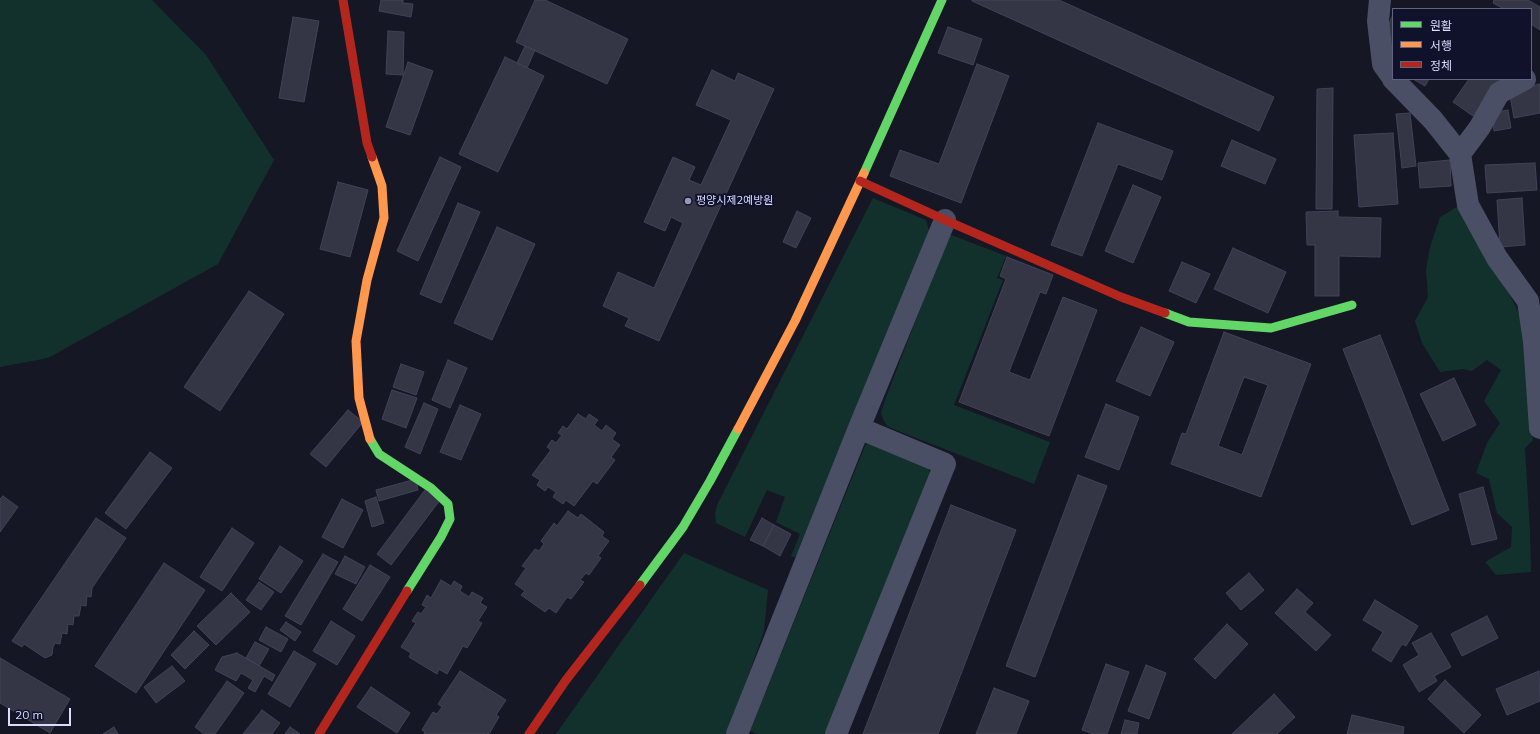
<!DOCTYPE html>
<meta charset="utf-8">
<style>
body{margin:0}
#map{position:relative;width:1540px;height:734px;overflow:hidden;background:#161725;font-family:Mulish,"Noto Sans KR",sans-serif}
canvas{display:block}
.legend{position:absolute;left:1392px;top:8px;width:140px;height:72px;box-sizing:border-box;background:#10112b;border:1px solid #616380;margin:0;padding:5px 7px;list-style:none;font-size:12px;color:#daddff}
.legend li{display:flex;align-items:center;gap:8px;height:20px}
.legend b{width:20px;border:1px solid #616380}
.scale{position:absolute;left:8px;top:708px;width:63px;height:18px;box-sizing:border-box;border:2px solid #daddff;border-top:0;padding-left:5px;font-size:12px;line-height:14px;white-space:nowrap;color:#daddff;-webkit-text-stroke:3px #10112b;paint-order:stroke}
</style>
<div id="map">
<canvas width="1540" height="734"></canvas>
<ul class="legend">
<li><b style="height:5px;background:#63d668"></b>원활</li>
<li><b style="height:5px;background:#ff974d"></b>서행</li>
<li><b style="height:5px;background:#b3261e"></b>정체</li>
</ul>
<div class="scale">20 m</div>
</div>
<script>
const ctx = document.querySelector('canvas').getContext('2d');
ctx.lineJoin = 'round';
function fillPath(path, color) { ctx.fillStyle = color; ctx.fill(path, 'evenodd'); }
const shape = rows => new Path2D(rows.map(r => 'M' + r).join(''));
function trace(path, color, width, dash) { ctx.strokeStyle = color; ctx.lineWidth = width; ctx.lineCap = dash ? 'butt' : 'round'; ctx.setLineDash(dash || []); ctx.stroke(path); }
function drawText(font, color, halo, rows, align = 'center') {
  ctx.font = font + ' Mulish,"Noto Sans KR",sans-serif'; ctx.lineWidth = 4; ctx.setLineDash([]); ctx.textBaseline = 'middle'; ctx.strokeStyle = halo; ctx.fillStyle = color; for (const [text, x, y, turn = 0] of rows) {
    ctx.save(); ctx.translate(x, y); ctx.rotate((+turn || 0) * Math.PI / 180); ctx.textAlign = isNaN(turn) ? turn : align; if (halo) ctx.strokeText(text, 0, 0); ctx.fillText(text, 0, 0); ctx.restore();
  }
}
const green = shape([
 [0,0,152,0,206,55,274,160,218,264,48,358,0,367],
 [873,198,926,220,929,231,800,556,794,557,791,556,800,534,776,522,785,497,767,490,745,537,716,523,715,513,718,503],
 [1457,207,1490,265,1502,280,1522,319,1533,440,1525,448,1530,532,1531,572,1496,575,1485,562,1511,547,1512,527,1497,513,1489,479,1476,473,1487,443,1500,423,1484,401,1501,370,1487,360,1472,371,1463,369,1440,372,1422,343,1415,321,1428,297,1426,270,1430,247,1440,217],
 [949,234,1006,256,997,278,1003,280,954,405,1050,442,1034,484,896,430,887,426,883,419,881,413,885,400],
 [867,441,928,468,931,476,828,734,757,734,750,731],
 [684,553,768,590,764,631,728,734,556,734]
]);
const building = shape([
 [381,0,403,0,403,3,413,4,411,17,379,11,381,0],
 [535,0,545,0,628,39,607,84,516,42,535,0],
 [972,0,1059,0,1274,97,1259,131,972,1,972,0],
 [1494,0,1528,0,1540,7,1540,30,1531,24,1531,9,1504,9,1493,3,1494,0],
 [293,17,319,21,304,102,279,98,293,17],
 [1392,17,1393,18,1393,44,1382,39,1392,17],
 [948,27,982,39,973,65,938,53,948,27],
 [388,31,404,32,403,75,386,74,388,31],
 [525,46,535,50,527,68,517,63,525,46],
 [505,57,544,76,498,172,459,154,505,57],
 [408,62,433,71,410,135,386,127,408,62],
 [977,64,1009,76,961,203,890,176,900,150,939,164,977,64],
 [712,70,735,81,738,73,774,89,659,341,625,326,629,318,603,306,618,272,654,288,683,223,671,217,665,231,644,222,673,157,695,167,689,180,701,185,731,120,696,105,712,70],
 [1413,79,1429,79,1425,86,1413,79],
 [1469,79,1500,79,1473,116,1453,102,1469,79],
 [1540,84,1540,113,1514,118,1509,90,1540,84],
 [1333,88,1332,209,1316,209,1317,89,1333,88],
 [1508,110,1511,128,1494,131,1491,113,1508,110],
 [1410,113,1416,166,1402,168,1396,114,1410,113],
 [1098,123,1173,151,1162,180,1118,164,1082,256,1051,245,1098,123],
 [1393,133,1398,204,1359,207,1354,135,1393,133],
 [1232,140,1276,159,1265,184,1221,166,1232,140],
 [440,157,461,167,418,261,397,251,440,157],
 [1450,160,1451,186,1420,188,1418,163,1450,160],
 [1535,163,1537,190,1487,193,1485,165,1535,163],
 [338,182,368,190,350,257,320,249,338,182],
 [1133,185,1161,197,1133,263,1105,251,1133,185],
 [1522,198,1525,245,1500,247,1497,200,1522,198],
 [458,203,480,212,441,303,420,294,458,203],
 [797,211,811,218,796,248,783,242,797,211],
 [1338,211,1338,217,1381,218,1380,257,1339,256,1339,296,1315,296,1315,245,1307,245,1306,212,1338,211],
 [497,227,535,244,492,340,454,323,497,227],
 [1233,248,1286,272,1268,313,1214,289,1233,248],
 [1007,257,1053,275,1046,294,1040,292,1009,372,1030,380,1063,297,1097,310,1049,436,959,402,1006,279,1000,276,1007,257],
 [1182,262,1210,274,1196,303,1169,291,1182,262],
 [249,291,284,314,220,411,184,387,249,291],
 [1141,327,1174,342,1150,396,1116,381,1141,327],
 [1224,332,1311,364,1261,497,1171,464,1182,433,1186,434,1224,332],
 [1244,377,1268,385,1242,455,1218,446,1244,377],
 [1380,335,1449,510,1412,525,1343,349,1380,335],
 [448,360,467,368,450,408,432,400,448,360],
 [401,364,424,372,416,395,393,387,401,364],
 [1454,378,1476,425,1443,441,1420,394,1454,378],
 [392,390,417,398,406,428,382,419,392,390],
 [424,403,438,409,420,454,405,447,424,403],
 [1106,404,1139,417,1119,470,1085,457,1106,404],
 [460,405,481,414,461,460,440,452,460,405],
 [348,410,363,422,326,467,310,454,348,410],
 [578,414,586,419,589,414,598,420,594,425,602,431,606,425,616,433,612,439,620,445,611,457,615,460,597,484,593,481,574,506,566,500,563,504,553,497,556,492,548,487,545,491,537,485,540,480,532,475,551,450,547,447,552,440,556,443,562,435,558,433,563,426,567,429,578,414],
 [150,452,172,468,126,529,105,513,150,452],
 [1078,475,1107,486,1035,677,1006,666,1078,475],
 [416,479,418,490,379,501,376,490,416,479],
 [1483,487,1497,539,1472,545,1459,494,1483,487],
 [425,490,440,500,391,565,377,554,425,490],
 [3,496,18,507,0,532,0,499,3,496],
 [376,497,384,523,372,527,365,501,376,497],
 [342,499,363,510,343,548,322,537,342,499],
 [951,505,1016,530,938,734,863,734,951,505],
 [568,511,578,518,581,514,604,532,602,536,609,541,598,556,601,558,589,575,586,573,580,580,584,582,571,599,567,597,556,613,549,608,545,612,521,595,525,591,515,584,526,568,522,566,535,549,539,551,544,544,541,541,554,523,557,526,568,511],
 [96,518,126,538,92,588,91,597,87,596,86,606,81,605,79,616,74,616,73,625,68,624,67,634,62,633,60,644,55,643,53,647,52,655,45,658,24,644,22,647,12,641,96,518],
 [762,518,774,525,763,546,750,540,762,518],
 [774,525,791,534,780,556,763,546,774,525],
 [232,528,254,543,222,591,200,577,232,528],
 [280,546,303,561,281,593,259,579,280,546],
 [323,554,338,562,301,625,285,616,323,554],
 [345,556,365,567,356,584,335,574,345,556],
 [164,563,205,590,136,693,95,666,164,563],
 [370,565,390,577,362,621,343,609,370,565],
 [1249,573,1264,590,1241,610,1226,593,1249,573],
 [441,580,451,586,454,581,462,586,460,591,469,597,472,592,483,598,480,603,487,607,478,621,482,623,467,648,463,646,447,674,439,669,437,674,409,657,411,653,401,647,416,623,412,621,418,612,421,614,426,607,422,605,427,595,431,598,441,580],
 [259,582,274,592,261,610,246,600,259,582],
 [1297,589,1313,603,1305,612,1331,635,1316,651,1275,613,1297,589],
 [231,593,250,612,216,645,197,626,231,593],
 [1375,600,1418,626,1406,646,1402,644,1391,662,1372,650,1383,632,1363,620,1375,600],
 [1487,616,1498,638,1462,656,1451,634,1487,616],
 [331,621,355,636,337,665,313,651,331,621],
 [286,622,301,632,295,641,280,630,286,622],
 [1227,624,1248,644,1215,679,1194,659,1227,624],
 [266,627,288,639,281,652,259,640,266,627],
 [194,631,209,645,185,669,171,655,194,631],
 [1431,633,1451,667,1434,676,1437,681,1419,692,1403,665,1419,655,1412,643,1431,633],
 [255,642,269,649,259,666,246,658,255,642],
 [294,651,316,664,290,707,268,694,294,651],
 [237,653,275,675,272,681,264,676,255,692,248,688,253,680,241,673,236,681,215,670,222,657,237,653],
 [0,658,70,699,50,733,0,703,0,658],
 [1106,664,1129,672,1107,734,1094,734,1082,730,1106,664],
 [1146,665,1166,673,1149,719,1128,711,1146,665],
 [172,666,185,681,156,703,144,687,172,666],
 [460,671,506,700,496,715,499,717,489,734,485,733,484,734,424,734,425,732,422,730,433,712,437,714,442,707,438,704,460,671],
 [1539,671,1540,701,1507,715,1496,689,1539,671],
 [1445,680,1481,715,1464,733,1428,699,1445,680],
 [227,681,244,693,215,734,204,734,195,727,227,681],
 [371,687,410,713,397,733,357,707,371,687],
 [994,688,1029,701,1016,734,976,734,994,688],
 [1274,694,1295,717,1277,734,1232,734,1274,694],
 [262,710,280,723,272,734,243,734,262,710],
 [1352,715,1404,727,1403,734,1347,734,1352,715],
 [1125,720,1139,723,1137,734,1121,734,1125,720],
 [114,727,118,734,103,734,114,727],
 [290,727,300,734,285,734,290,727]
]);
const street = shape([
 [1380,0,1378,21,1383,64,1393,78],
 [1393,79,1433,120,1460,154,1468,205,1497,258,1528,301,1534,341,1540,428],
 [1460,154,1480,127,1499,93,1525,79],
 [737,734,859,428,945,220],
 [836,734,945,464,859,428]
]);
const fast = shape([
 [864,173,942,0],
 [1165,313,1189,322,1271,328,1352,305],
 [370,439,379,454,431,488,448,504,450,519,441,537,407,591],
 [640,585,683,527,710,481,738,429]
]);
const slow = shape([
 [738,429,795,321,864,173],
 [370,439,359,398,356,341,367,280,384,218,382,186,372,157]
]);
const jam = shape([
 [343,0,367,143,372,157],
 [860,181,945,220,1121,297,1165,313],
 [319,734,407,591],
 [529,734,566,680,640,585]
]);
const markers = [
 [688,201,4,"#9598b3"]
];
const poiNames = [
 ["평양시제2예방원",696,201]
];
fillPath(green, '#13312c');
fillPath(building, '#343646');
trace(building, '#414258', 1);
trace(street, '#4b4f66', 22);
trace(fast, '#63d668', 9);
trace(slow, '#ff974d', 9);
trace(jam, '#b3261e', 9);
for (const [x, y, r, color] of markers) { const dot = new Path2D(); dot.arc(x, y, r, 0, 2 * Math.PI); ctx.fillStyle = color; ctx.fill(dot); trace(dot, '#10112b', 1.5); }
drawText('11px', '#daddff', '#10112b', poiNames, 'left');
</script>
